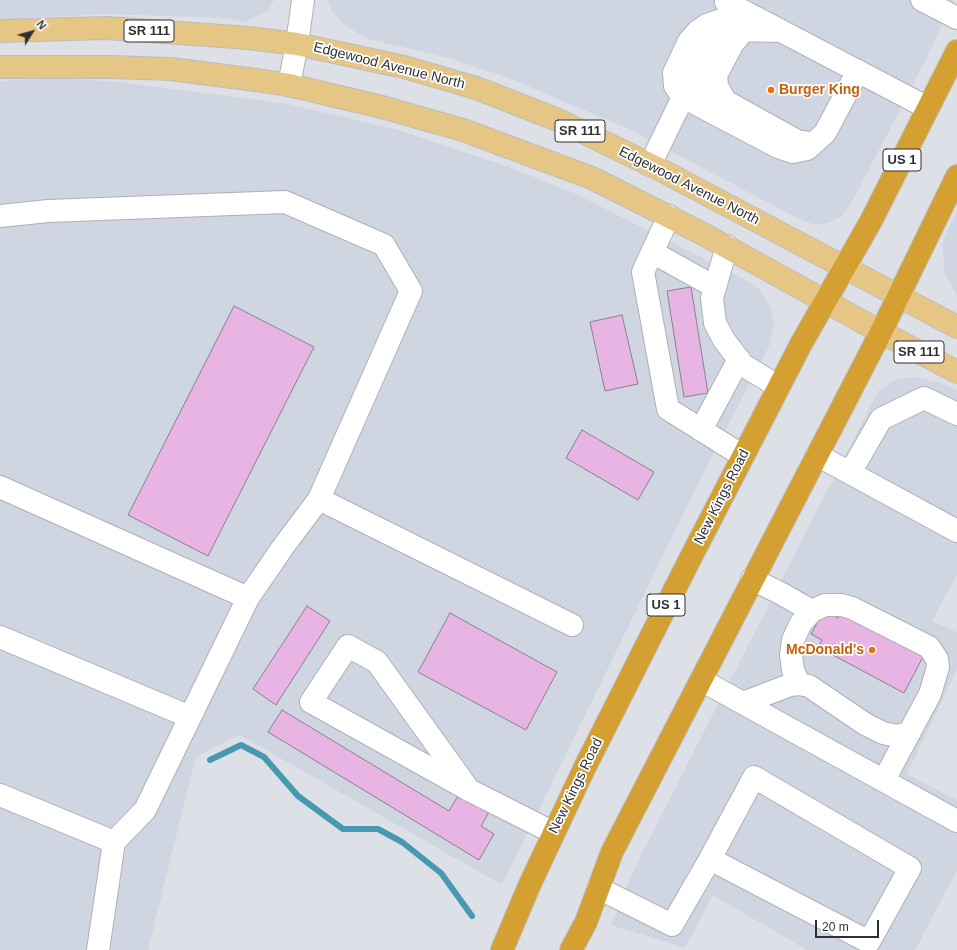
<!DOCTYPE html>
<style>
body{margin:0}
#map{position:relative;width:957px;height:950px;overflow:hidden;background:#dde0e6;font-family:Arial,sans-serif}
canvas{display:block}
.north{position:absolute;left:12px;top:12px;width:40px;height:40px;-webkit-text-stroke:3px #fff;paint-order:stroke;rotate:53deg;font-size:11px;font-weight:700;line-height:16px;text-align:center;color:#2f3033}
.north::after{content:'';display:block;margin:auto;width:14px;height:18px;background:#2f3033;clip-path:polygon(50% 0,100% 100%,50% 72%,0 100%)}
.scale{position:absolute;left:815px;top:920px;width:64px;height:18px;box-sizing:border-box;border:2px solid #2f3033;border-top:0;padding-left:5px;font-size:12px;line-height:14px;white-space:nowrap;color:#2f3033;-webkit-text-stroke:3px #fff;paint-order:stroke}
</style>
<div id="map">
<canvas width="957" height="950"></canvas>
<div class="north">N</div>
<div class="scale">20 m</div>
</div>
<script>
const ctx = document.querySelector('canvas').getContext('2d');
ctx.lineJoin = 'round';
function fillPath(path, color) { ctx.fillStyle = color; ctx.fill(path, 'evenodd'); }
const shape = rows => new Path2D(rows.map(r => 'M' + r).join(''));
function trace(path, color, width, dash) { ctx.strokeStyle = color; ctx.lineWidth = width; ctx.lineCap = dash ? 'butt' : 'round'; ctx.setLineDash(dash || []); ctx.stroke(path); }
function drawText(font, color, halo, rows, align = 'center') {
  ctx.font = font + ' Arial,sans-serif'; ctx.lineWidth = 3.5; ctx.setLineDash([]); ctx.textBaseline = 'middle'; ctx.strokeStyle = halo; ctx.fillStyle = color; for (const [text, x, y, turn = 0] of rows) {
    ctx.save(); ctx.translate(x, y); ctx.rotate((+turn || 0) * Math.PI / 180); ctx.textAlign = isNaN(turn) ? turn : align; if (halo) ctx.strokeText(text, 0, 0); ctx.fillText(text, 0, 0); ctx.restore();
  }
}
const built = shape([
 [0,0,274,0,268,11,244,22,224,18,104,14,0,20],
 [328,0,954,0,927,57,850,206,842,216,828,223,817,225,801,220,629,129,514,80,452,59,365,38,342,23,331,10],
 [58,78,120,82,288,104,398,130,501,164,576,194,744,279,759,289,770,306,774,323,770,344,699,482,502,885,240,735,196,757,148,950,0,950,0,81],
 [957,210,957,295,945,274,942,244],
 [915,377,941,383,957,391,957,574,932,621,957,632,957,669,907,774,957,800,957,870,915,950,807,950,713,895,685,948,611,925,637,863,878,391,897,379]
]);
const stream = shape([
 [210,760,241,745,264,757,298,796,343,829,378,829,402,842,441,873,472,916]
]);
const building = shape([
 [691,287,708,393,684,397,667,291,691,287],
 [234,306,314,347,208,556,128,515,234,306],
 [622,315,638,384,605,391,590,322,622,315],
 [582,430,654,472,638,500,566,458,582,430],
 [307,606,330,621,276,705,253,689,307,606],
 [844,608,925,653,904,693,818,647,822,640,811,634,824,610,838,618,844,608],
 [450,613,557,672,526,730,418,672,450,613],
 [282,710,449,811,459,794,489,812,481,826,494,834,479,860,268,732,282,710]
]);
const minor = shape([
 [922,0,957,18],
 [726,2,928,108],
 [745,12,707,25,698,31,689,41,674,73,675,86,683,97,778,147,793,152,807,149,825,133,858,71],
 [781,31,728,30,714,39,704,52,696,68,695,79,704,91,718,97,799,142,804,142],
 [289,85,297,44,303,0],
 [725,101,717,86,716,75,732,45,743,31],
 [650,165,683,97],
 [0,216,48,211,285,202,384,245,411,291,319,499,283,547,248,598,145,810,114,842,98,950],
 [669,216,643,272,668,409,743,456],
 [727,246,712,298,715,323,724,340,743,365,779,387],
 [652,252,715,287],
 [701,430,739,359],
 [817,455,957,531],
 [850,473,881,419,924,398,957,414],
 [0,487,248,598],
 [319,499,572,625],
 [752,579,780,593,812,611],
 [0,637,190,717],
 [701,680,957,821],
 [799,684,793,670,791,655,793,640,801,623,812,611,825,605,842,605,852,608,929,647,937,659,938,667,930,694,884,780],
 [743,703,790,685,799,684,809,686,865,724,883,733,898,736,910,732],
 [469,790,377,662,348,646,311,702,469,790,554,833],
 [0,795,114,842],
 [598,888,672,925,710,859,869,942,910,868,754,777,710,859]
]);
const major = shape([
 [0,31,107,28,249,38,297,44,404,67,476,88,558,120,659,169,957,327],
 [0,67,111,67,171,69,256,80,289,85,382,107,463,130,592,178,705,235,881,332,957,372]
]);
const highway = shape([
 [502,950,530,884,585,767,688,563,801,344,871,221,957,51],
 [571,950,586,922,612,852,881,332,957,176]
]);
const markers = [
 [771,90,4,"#e8710a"],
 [872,650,4,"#e8710a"]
];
const shields = [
 [149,31,50],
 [580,131,50],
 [902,160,38],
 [919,352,50],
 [666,605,38]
];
const shieldNames = [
 ["SR 111",149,31],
 ["SR 111",580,131],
 ["US 1",902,160],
 ["SR 111",919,352],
 ["US 1",666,605]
];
const streetNames = [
 ["Edgewood Avenue North",389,66,14],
 ["Edgewood Avenue North",689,186,27],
 ["New Kings Road",722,497,-63],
 ["New Kings Road",576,786,-64]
];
const foodNames = [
 ["Burger King",779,90],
 ["McDonald's",864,650,"right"]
];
fillPath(built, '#cfd6e2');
trace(stream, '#4699b1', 6);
fillPath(building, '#e8b4e4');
trace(building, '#888387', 1);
trace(minor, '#adb0b6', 24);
trace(major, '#bcbdbe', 24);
trace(highway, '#bcbdbe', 24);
trace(minor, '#fff', 22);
trace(major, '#e5c684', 22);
trace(highway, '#d4a032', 22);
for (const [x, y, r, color] of markers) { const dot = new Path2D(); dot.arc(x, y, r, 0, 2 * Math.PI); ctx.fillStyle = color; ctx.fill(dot); trace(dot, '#fff', 1.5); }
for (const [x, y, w] of shields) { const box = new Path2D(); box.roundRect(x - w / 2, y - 11, w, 22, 3); ctx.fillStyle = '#fff'; ctx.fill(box); trace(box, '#2f3033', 1); }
drawText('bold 13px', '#2f3033', null, shieldNames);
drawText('14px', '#2f3033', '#fff', streetNames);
drawText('bold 14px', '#c56008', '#fff', foodNames, 'left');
</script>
